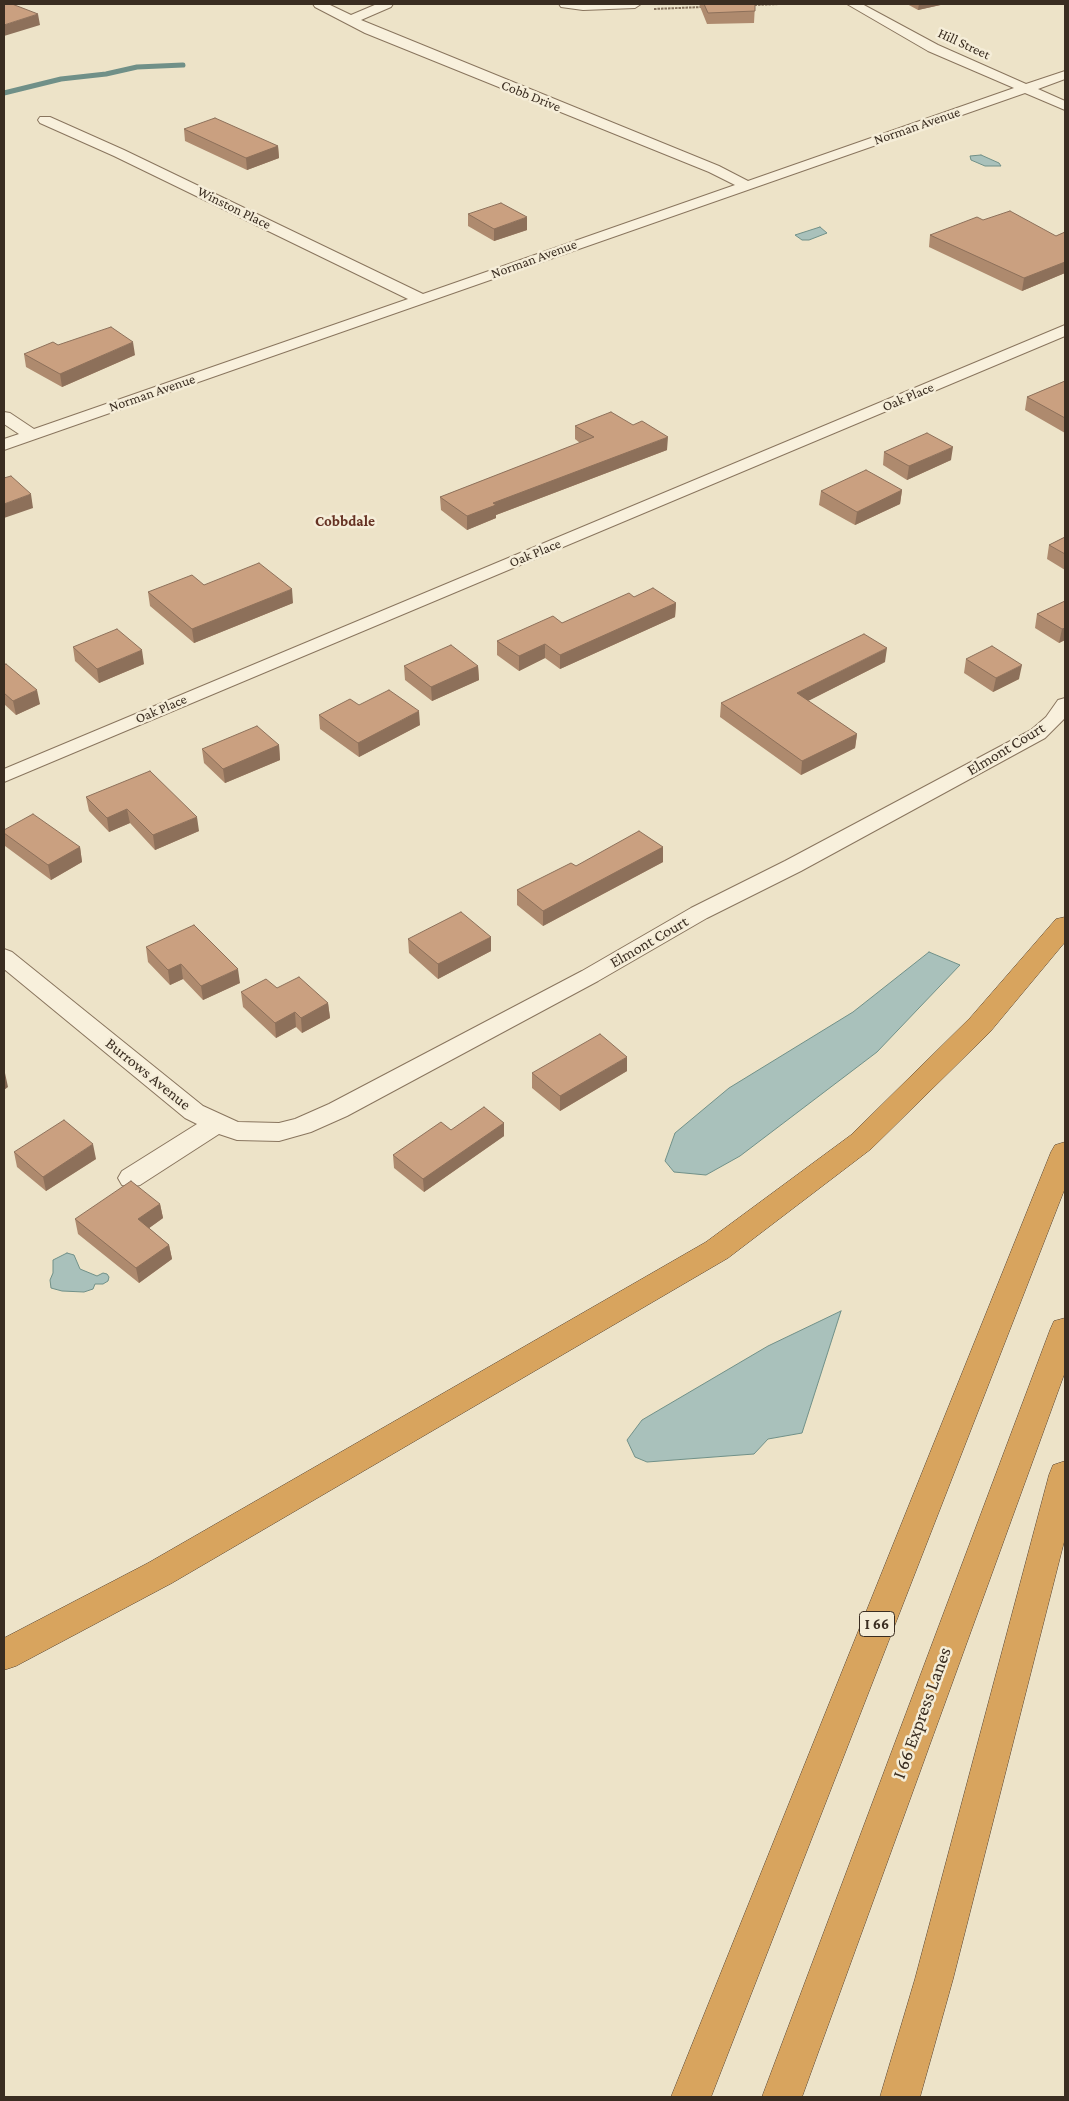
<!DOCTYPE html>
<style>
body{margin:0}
#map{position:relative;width:1069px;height:2101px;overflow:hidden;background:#ede3c8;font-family:"Crimson Pro",serif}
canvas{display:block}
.frame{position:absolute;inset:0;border:5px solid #3a2d21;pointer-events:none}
</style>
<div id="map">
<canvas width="1069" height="2101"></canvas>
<div class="frame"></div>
</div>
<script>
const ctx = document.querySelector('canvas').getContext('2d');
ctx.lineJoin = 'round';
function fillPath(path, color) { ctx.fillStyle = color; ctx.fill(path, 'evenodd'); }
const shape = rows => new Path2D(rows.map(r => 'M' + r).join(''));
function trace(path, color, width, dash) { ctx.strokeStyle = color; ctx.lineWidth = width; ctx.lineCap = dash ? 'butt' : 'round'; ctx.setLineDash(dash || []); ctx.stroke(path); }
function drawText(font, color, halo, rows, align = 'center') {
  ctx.font = font + ' "Crimson Pro",serif'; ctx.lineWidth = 5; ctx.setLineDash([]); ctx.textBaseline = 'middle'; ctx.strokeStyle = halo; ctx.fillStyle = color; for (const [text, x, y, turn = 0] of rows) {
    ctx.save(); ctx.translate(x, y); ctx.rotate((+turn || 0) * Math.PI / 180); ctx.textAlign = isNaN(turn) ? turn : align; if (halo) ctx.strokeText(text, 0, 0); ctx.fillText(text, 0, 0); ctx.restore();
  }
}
const water = shape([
 [981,155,999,163,1001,166,985,166,971,160,970,156,981,155],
 [820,227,827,233,809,240,802,240,795,235,820,227],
 [929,952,960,965,877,1052,740,1156,706,1175,674,1172,665,1161,675,1133,729,1088,853,1012,929,952],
 [67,1253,74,1255,80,1269,97,1276,103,1273,107,1274,109,1277,108,1281,103,1284,95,1284,93,1289,84,1292,62,1291,51,1288,50,1280,53,1273,53,1260,67,1253],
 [841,1311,802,1433,768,1439,754,1454,647,1462,635,1457,627,1440,642,1420,768,1346,841,1311]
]);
const stream = shape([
 [4,93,61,79,106,74,137,67,183,65]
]);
const path = shape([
 [751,5,780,4],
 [654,9,702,7]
]);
const minor = shape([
 [313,4,328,4,351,15,377,4,393,4,391,7,361,20,719,166,748,181,1014,88,928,51,847,4,862,4,938,45,1026,84,1065,71,1065,79,1038,89,1065,101,1065,110,1025,93,4,450,4,439,19,434,4,424,4,412,10,413,34,429,408,299,114,156,40,123,38,120,40,117,50,117,124,150,423,294,735,185,709,172,365,33,315,7,313,4],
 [559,4,641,4,635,8,583,10,561,7,559,4],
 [1065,325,1065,336,4,782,4,769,1065,325],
 [1065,698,1065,718,1045,738,801,871,707,918,598,981,347,1116,311,1132,279,1141,237,1140,219,1134,140,1185,131,1187,122,1185,118,1178,122,1171,197,1124,185,1118,4,969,4,949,12,952,203,1106,238,1122,279,1123,295,1119,329,1104,582,971,691,908,785,861,1031,730,1046,717,1058,700,1065,698]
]);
const motorway = shape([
 [1065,917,1065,942,990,1032,871,1149,728,1258,172,1583,16,1666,4,1670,4,1638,148,1563,706,1242,851,1135,970,1018,1056,919,1065,917],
 [1065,1142,1065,1188,711,2097,671,2097,1051,1152,1055,1145,1065,1142],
 [1065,1318,1065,1372,802,2097,762,2097,1050,1330,1054,1321,1065,1318],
 [1065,1461,1065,1538,953,1979,920,2097,880,2097,915,1979,1049,1475,1053,1465,1065,1461]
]);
const wall = shape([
 [699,4,755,4,754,23,707,24],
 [907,4,945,4,918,10],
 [184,129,278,146,279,158,247,170,185,141],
 [468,214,527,230,494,241,468,226],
 [983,220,1056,236,1065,232,1065,273,1022,291,929,247,930,235],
 [24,354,135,355,62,387,26,367],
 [1065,381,1065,433,1025,410,1027,397],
 [575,426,667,450,496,515,496,518,467,530,441,510,440,497,580,443,575,439],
 [884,452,951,460,907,480,883,465],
 [902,490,900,504,855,525,819,505,821,491],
 [1065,537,1065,570,1047,559,1049,545],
 [204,585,293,603,194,643,150,606,148,592],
 [634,597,676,603,675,617,560,669,545,658,519,671,497,655,497,641,562,623],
 [1065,601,1065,640,1059,643,1035,628,1037,614],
 [73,647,144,664,99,683,75,661],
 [966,659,1019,679,993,692,964,673],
 [885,662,808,701,857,734,855,748,801,775,720,717,721,703],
 [4,665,40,704,16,715,4,704],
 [404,666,478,666,479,680,432,701,405,680],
 [319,715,420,725,359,757,320,729],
 [279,745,280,760,225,783,204,763,202,749],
 [86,797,199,831,155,850,130,823,109,832,89,811],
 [4,830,80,847,82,862,51,880,5,846,4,840],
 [663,847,663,862,543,926,517,905,517,890,576,866],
 [491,937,491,951,438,979,409,953,408,939],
 [146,947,240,983,203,1000,183,979,170,985,148,962],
 [277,988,328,1003,330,1018,302,1033,296,1027,276,1038,243,1007,241,992],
 [627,1071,560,1111,532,1088,532,1073],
 [504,1123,504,1136,424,1192,394,1168,393,1155],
 [14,1152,96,1159,46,1191,17,1167],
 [160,1204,163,1218,149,1228,169,1245,172,1259,139,1283,78,1234,75,1219]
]);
const shadedWall = shape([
 [919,4,945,4,918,10],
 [38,14,40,25,4,36,4,25],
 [278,146,279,158,247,170,246,158],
 [527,217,527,230,494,241,494,229],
 [1065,262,1065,273,1022,291,1024,278],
 [133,342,135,355,62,387,60,374],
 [668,437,667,450,496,515,496,518,467,530,467,516,493,503],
 [953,447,951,460,907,480,909,466],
 [902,490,900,504,855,525,857,512],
 [31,494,33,508,4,518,4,504],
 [292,589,293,603,194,643,192,629],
 [676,603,675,617,560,669,560,655],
 [1065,628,1065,640,1059,643,1062,629],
 [545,644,545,658,519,671,519,656],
 [887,648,885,662,796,707,797,693],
 [142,650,144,664,99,683,97,669],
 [1022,665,1019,679,993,692,996,678],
 [478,666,479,680,432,701,431,687],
 [37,690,40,704,16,715,13,701],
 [419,711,420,725,359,757,358,743],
 [857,734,855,748,801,775,802,761],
 [279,745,280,760,225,783,223,769],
 [127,809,130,823,109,832,107,818],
 [197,817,199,831,155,850,153,835],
 [80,847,82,862,51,880,48,865],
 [663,847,663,862,543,926,543,911],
 [491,937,491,951,438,979,438,964],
 [181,964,183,979,170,985,168,970],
 [238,969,240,983,203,1000,201,986],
 [328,1003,330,1018,302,1033,301,1018],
 [295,1012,296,1027,276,1038,275,1023],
 [627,1057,627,1071,560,1111,560,1096],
 [4,1073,5,1073,8,1087,4,1090],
 [504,1123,504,1136,424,1192,423,1179],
 [93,1144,96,1159,46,1191,43,1177],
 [160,1204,163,1218,141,1234,138,1219],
 [169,1245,172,1259,139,1283,136,1268]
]);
const building = shape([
 [4,4,12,4,38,14,4,25,4,4],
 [704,4,755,4,755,11,708,13,704,4],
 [215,118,278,146,246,158,184,129,215,118],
 [501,203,527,217,494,229,468,214,501,203],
 [1010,211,1056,236,1065,232,1065,262,1024,278,930,235,977,217,983,220,1010,211],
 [111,327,133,342,60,374,24,354,53,342,58,345,111,327],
 [1065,381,1065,418,1027,397,1065,381],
 [611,412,633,425,642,421,668,437,493,503,496,505,467,516,440,497,594,437,575,426,611,412],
 [927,433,953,447,909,466,884,452,927,433],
 [866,470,902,490,857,512,821,491,866,470],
 [11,476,31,494,4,504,4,478,11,476],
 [1065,537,1065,554,1049,545,1065,537],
 [259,563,292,589,192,629,148,592,192,575,204,585,259,563],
 [653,588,676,603,560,655,545,644,519,656,497,641,553,616,562,623,629,593,634,597,653,588],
 [1065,601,1065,628,1062,629,1037,614,1065,601],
 [117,629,142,650,97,669,73,647,117,629],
 [864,634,887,648,797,693,857,734,802,761,721,703,864,634],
 [451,645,478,666,431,687,404,666,451,645],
 [992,646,1022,665,996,678,966,659,992,646],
 [6,664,37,690,13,701,4,693,4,665,6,664],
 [389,690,419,711,358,743,319,715,350,699,359,705,389,690],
 [257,726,279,745,223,769,202,749,257,726],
 [150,771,197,817,153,835,127,809,107,818,86,797,150,771],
 [33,814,80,847,48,865,4,833,4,830,33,814],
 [639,831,663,847,543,911,517,890,571,863,576,866,639,831],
 [461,912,491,937,438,964,408,939,461,912],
 [194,925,238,969,201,986,181,964,168,970,146,947,194,925],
 [299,977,328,1003,301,1018,295,1012,275,1023,241,992,266,979,277,988,299,977],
 [600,1034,627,1057,560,1096,532,1073,600,1034],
 [484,1107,504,1123,423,1179,393,1155,441,1122,451,1130,484,1107],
 [64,1120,93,1144,43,1177,14,1152,64,1120],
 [131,1181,160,1204,138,1219,169,1245,136,1268,75,1219,131,1181]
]);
const farStreetnames = [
 ["Hill Street",964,44,25],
 ["Cobb Drive",531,96,22],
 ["Norman Avenue",917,126,-19],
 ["Winston Place",234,208,26],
 ["Norman Avenue",534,259,-20],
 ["Norman Avenue",152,393,-19],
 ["Oak Place",908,397,-23],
 ["Oak Place",535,553,-22],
 ["Oak Place",161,709,-23]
];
const farNeighbourhoodnames = [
 ["Cobbdale",345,521]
];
const shields = [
 [877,1624,35]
];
const shieldNames = [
 ["I 66",877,1624]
];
const streetNames = [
 ["Elmont Court",1006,749,-31],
 ["Elmont Court",649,942,-30],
 ["Burrows Avenue",148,1074,39]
];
const nearStreetnames = [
 ["I 66 Express Lanes",922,1713,-70]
];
fillPath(water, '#a9c1bb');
trace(water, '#709088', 1);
trace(stream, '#709088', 5);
trace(minor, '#89755e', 2);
trace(motorway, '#574432', 1);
trace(path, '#89755e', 2, [2.5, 1]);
fillPath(minor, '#f8f0dc');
fillPath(motorway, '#d8a45e');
fillPath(wall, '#ae8a6e');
fillPath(shadedWall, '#8d705a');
fillPath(building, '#caa080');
trace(building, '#8d705a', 1);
drawText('14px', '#3a2d21', '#f5edd8', farStreetnames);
drawText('bold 15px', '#653122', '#f5edd8', farNeighbourhoodnames);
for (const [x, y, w] of shields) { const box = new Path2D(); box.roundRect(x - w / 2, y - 12.5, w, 25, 4); ctx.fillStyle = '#f5edd8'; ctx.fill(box); trace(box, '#3a2d21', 1); }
drawText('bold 15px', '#3a2d21', null, shieldNames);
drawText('16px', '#3a2d21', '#f5edd8', streetNames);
drawText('19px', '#3a2d21', '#f5edd8', nearStreetnames);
</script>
